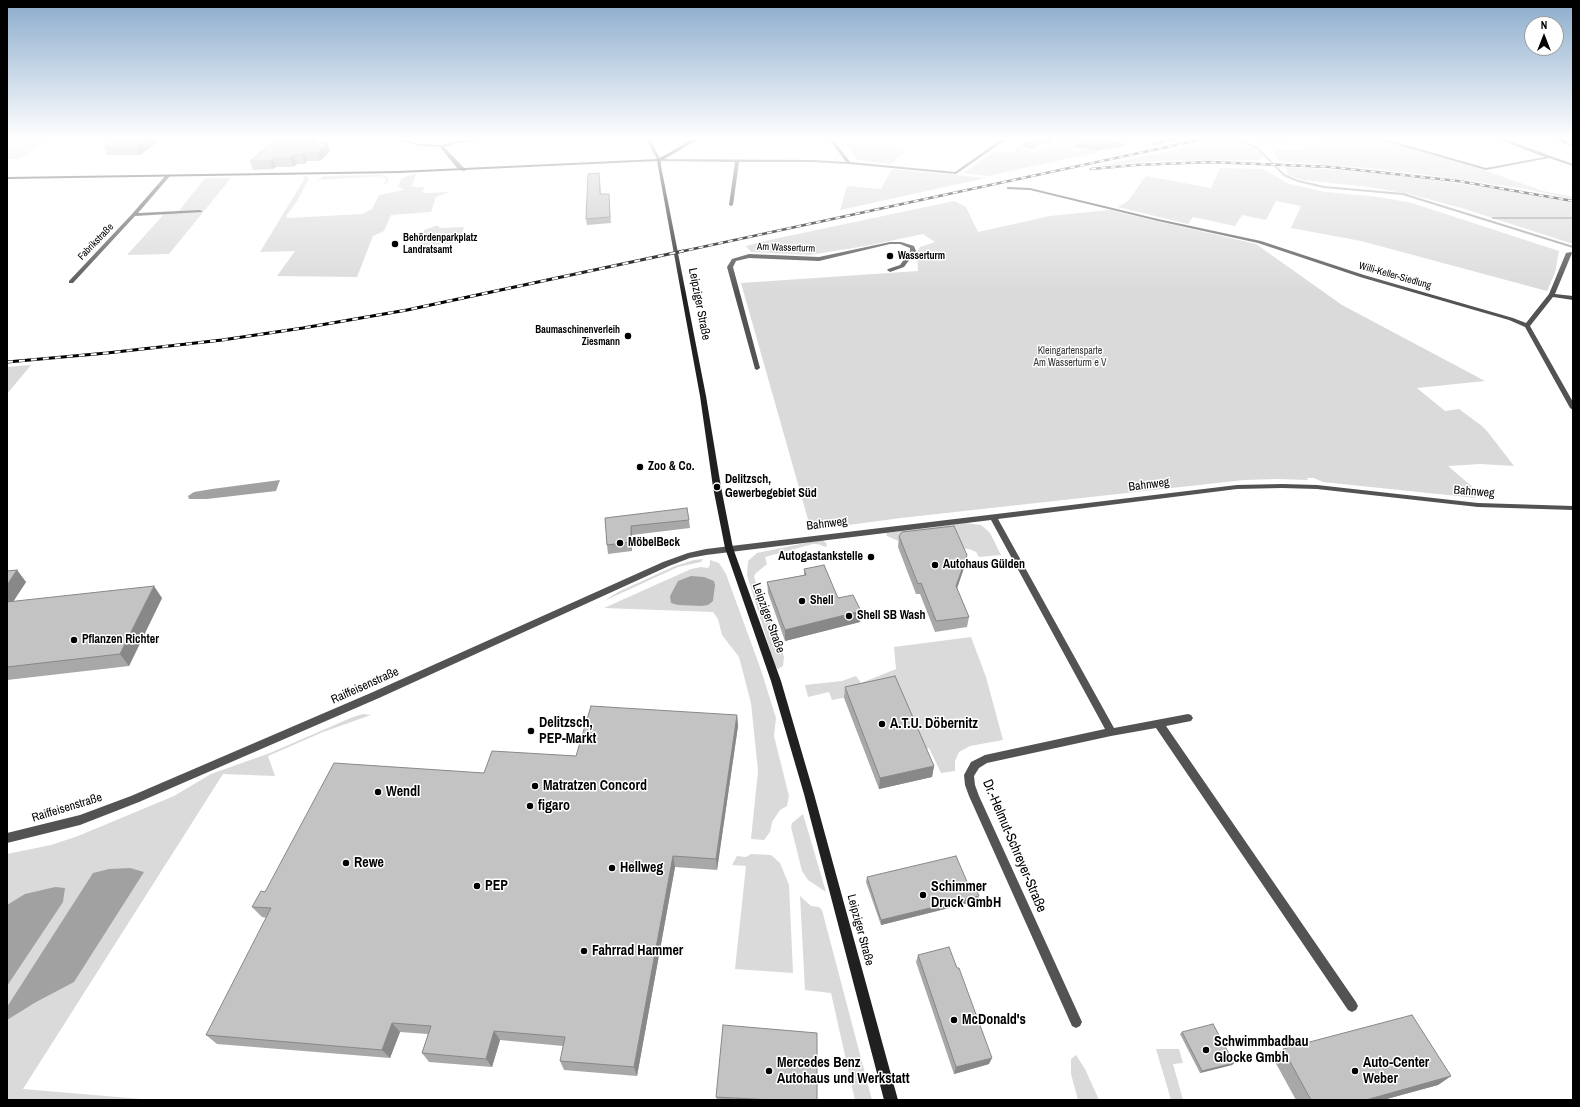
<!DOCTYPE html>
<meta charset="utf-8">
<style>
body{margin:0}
#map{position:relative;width:1580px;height:1107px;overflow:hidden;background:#fff;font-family:"Archivo Narrow",sans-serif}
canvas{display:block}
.frame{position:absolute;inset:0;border:8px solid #000;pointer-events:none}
.north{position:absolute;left:1524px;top:16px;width:40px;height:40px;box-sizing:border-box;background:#fff;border:1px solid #999;border-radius:50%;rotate:0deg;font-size:11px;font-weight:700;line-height:16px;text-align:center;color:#000}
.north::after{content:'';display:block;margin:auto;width:14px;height:18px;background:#000;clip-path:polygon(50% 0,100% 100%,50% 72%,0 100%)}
</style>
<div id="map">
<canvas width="1580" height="1107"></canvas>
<div class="frame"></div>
<div class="north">N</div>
</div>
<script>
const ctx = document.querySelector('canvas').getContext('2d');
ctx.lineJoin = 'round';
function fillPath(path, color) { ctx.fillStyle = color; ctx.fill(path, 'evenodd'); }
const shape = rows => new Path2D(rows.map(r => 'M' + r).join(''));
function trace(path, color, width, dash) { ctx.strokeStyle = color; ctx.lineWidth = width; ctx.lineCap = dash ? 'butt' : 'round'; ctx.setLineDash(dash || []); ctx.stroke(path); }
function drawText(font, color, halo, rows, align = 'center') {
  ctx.font = font + ' "Archivo Narrow",sans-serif'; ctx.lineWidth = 3; ctx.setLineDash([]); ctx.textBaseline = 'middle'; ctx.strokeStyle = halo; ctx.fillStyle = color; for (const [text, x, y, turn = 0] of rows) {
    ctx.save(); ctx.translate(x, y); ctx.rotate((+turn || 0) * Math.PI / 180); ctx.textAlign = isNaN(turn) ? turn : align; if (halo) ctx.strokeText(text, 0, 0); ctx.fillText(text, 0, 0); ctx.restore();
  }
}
const green = shape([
 [7,139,53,139,19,159,7,159],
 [1060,139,1078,139,1069,147,1074,148,1070,150,1078,152,1079,149,1099,152,988,176,964,173,995,151,1010,154,1018,148,1036,152,1047,146,1052,146],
 [1227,139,1250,146,1263,156,1259,160,1157,161,1096,166],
 [1248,139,1301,139,1271,145,1259,144],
 [1326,139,1374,139,1481,169,1543,191,1573,197,1573,199,1520,188,1427,175,1377,169,1278,161,1274,149,1295,150,1311,147,1327,141],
 [846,144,897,148,907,151,891,164,857,160],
 [1286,167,1341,170,1428,179,1521,193,1573,203,1573,244,1465,209,1409,194,1369,187,1302,180,1288,175],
 [1220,168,1264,169,1289,184,1326,192,1379,197,1412,203,1559,251,1555,273,1547,291,1361,241,1291,228,1301,206,1276,201,1266,220,1242,215,1235,226,1193,217,1188,224,1118,207,1128,201,1146,176,1211,188],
 [892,169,946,174,986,178,840,210,847,186,881,189],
 [416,174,412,186,413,187,425,187,422,192,427,193,450,192,436,197,431,212,391,215,384,231,373,236,357,277,277,276,295,251,260,252,305,178,303,178,305,176,309,178,297,201,286,216,288,218,362,214,372,209,379,195,404,190,398,186,401,179,407,176],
 [381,175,389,178,387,183,384,184,387,178,383,178,383,176,317,180,324,176],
 [205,178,231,178,169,254,127,255,165,213,178,212],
 [954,201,966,207,978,232,1050,216,1109,210,1256,244,1342,305,1485,381,1417,388,1445,411,1459,409,1482,426,1487,431,1514,466,1480,464,1448,466,1483,496,1474,495,1476,498,1323,482,1314,478,1307,478,1308,480,1277,479,1244,480,901,518,811,530,741,283,918,271,917,252,920,247,935,242,923,234,871,245,810,255,751,252,746,246,774,239],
 [435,226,439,226,439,228,464,227,460,243,419,246,424,230],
 [31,365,7,394,7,367],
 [965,523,981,525,987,530,990,533,1001,555,979,557,976,552,969,549,901,542,887,536,886,533],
 [823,540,827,544,826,547,817,544,813,544,765,557,767,564,755,574,754,577,773,628,777,631,777,635,784,657,783,666,778,669,775,666,747,575,748,561,757,553,810,542],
 [703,559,701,562,678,567,604,601,618,592,675,566,694,560],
 [710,560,719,563,726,574,761,670,776,718,774,736,789,796,787,806,780,810,772,822,770,832,764,840,751,839,758,771,751,703,739,657,722,635,718,619,713,612,604,608,691,569,701,567,708,568,710,565],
 [971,637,986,677,1003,740,970,746,959,752,955,761,955,771,941,773,929,748,921,751,894,688,832,700,829,692,808,697,805,685,842,681,856,676,861,683,896,669,894,647],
 [363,714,371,715,323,732,268,756,275,776,223,774,23,1089,153,1100,7,1100,7,854,51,845,78,836,174,796,211,774,270,753,353,717],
 [803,814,826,892,808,880,802,871,791,827,792,823],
 [751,854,771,855,780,863,789,885,793,973,735,969,746,866,732,865,737,856,746,857],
 [800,896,811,906,819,907,822,910,872,1100,855,1100,831,993,805,990],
 [1156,1049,1179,1049,1183,1063,1173,1064,1183,1100,1171,1100],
 [1076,1055,1085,1069,1099,1100,1078,1100,1071,1074,1071,1059]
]);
const water = shape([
 [1030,139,1055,139,1049,144,1041,143,1033,149,1021,146],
 [1082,139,1114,139,1127,145,1097,151,1074,147],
 [280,480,276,491,207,499,189,499,188,496,194,492,212,489],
 [691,576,704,577,714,581,715,585,713,601,708,605,702,606,678,605,671,603,670,596,678,581],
 [130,868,144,872,74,982,36,1002,7,1020,7,1007,93,873,109,869],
 [55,887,65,888,63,902,7,986,7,905,25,894]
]);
const stream = shape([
 [1237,139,1257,148,1284,175,1298,181,1324,187,1403,194,1573,247],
 [1493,218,1573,218]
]);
const street = shape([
 [403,139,420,144,441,145,457,141,489,139,457,143,444,147,465,169,465,171,463,171,457,168,440,147,420,146,395,139,403,139],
 [646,139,650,139,660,159,813,160,846,162,829,139,833,139,850,162,955,172,1002,139,1007,139,956,174,849,164,813,162,739,162,733,205,731,206,729,205,735,162,658,161,646,139],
 [1377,139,1385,139,1486,168,1545,157,1497,139,1504,139,1573,164,1573,166,1549,158,1486,170,1377,139],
 [166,175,170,176,138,213,200,210,202,211,202,212,135,216,73,283,69,283,69,281,132,214,166,175],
 [1009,187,1030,188,1158,219,1261,241,1364,275,1513,318,1526,323,1549,294,1566,253,1571,252,1572,253,1555,294,1573,296,1573,300,1553,297,1530,326,1573,402,1573,410,1570,408,1525,327,1509,320,1360,277,1258,243,1158,221,1030,190,1007,189,1007,187,1009,187],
 [890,242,901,242,914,246,916,251,904,267,890,272,887,270,888,269,900,265,910,251,910,248,900,244,890,244,819,261,749,258,736,261,733,267,760,368,757,370,755,369,727,267,732,259,749,254,819,257,890,242],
 [1282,484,1317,485,1478,503,1573,506,1573,510,1478,507,1317,489,1282,488,1237,489,998,519,1114,728,1188,714,1191,715,1193,718,1191,721,1166,726,1356,1002,1358,1006,1356,1010,1352,1012,1348,1010,1156,728,1111,736,987,763,979,768,974,776,975,785,979,796,1082,1022,1080,1026,1076,1028,1072,1026,969,796,965,785,964,775,971,762,985,755,1105,729,991,520,706,555,690,558,669,566,379,698,139,802,80,825,7,843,7,833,80,815,131,796,373,692,663,562,688,553,706,549,1237,485,1282,484]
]);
const secondary = shape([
 [693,139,699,139,661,161,661,166,706,396,721,487,733,548,781,681,814,794,898,1100,884,1100,804,794,771,681,725,548,713,487,700,396,657,161,399,173,7,179,7,177,399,171,658,159,693,139]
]);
const railFar1 = shape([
 [1557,139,1573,145],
 [1154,144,1175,139],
 [1091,169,1135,165,1210,162,1331,167,1458,181,1573,201],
 [679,252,1204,139]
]);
const rail = shape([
 [7,362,107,353,222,340,303,328,407,310,683,251]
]);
const wall = shape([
 [162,139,140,155,107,155,104,147],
 [276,139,318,139,315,143,327,143,330,151,320,161,307,161,305,164,297,164,293,167,276,167,273,169,253,170,250,161],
 [599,173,600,194,609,194,611,223,587,225,586,219],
 [605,518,689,520,690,528,632,535,632,551,608,554,607,545],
 [899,536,965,565,957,588,969,617,967,627,935,632,920,594,916,594,898,547],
 [804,569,838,598,861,611,860,622,785,641,768,593,767,582,804,575],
 [17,570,26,582,13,602,162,598,129,666,7,680,7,571],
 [845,687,934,766,932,777,879,789,844,698],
 [737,715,738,726,717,870,675,867,637,1076,564,1070,560,1061,563,1046,500,1040,492,1067,429,1062,422,1053,428,1034,400,1032,390,1058,217,1044,206,1035,267,918,262,917,252,907,265,892,484,773,576,756],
 [867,877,968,884,977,901,881,925,866,882],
 [918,955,989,1064,954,1074,916,962],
 [1182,1032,1234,1063,1232,1065,1200,1073,1180,1034],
 [1283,1049,1451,1076,1438,1085,1383,1100,1296,1100,1273,1058],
 [716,1097,817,1100,717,1100]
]);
const shadedWall = shape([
 [147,139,162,139,140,155,136,147],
 [308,139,318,139,319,140,314,144,308,143],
 [327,143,330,151,320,161,317,153],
 [304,153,307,161,305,164,302,155],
 [294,155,297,164,293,167,290,158],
 [273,158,276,167,273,169,270,161],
 [599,173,600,179,601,200,600,194],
 [631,526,632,535,632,551,631,542],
 [967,555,965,565,954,597,956,586],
 [17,570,26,582,7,611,7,585],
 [154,586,162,598,129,666,120,654],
 [861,611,860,622,785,641,785,630],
 [737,715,738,726,717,870,716,859],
 [934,766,932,777,879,789,880,778],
 [673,856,675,867,637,1076,634,1067],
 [979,896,977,901,881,925,881,920],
 [392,1023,400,1032,390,1058,382,1050],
 [494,1031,500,1040,492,1067,486,1059],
 [992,1058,989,1064,954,1074,956,1067],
 [1234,1063,1232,1065,1200,1073,1202,1071],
 [1451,1076,1438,1085,1383,1100,1366,1100]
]);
const building = shape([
 [116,139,147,139,136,147,104,147,116,139],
 [276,139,312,139,308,143,327,143,317,153,304,153,302,155,294,155,290,158,273,158,270,161,250,161,276,139],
 [599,173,600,194,609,194,610,217,586,219,588,174,599,173],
 [687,508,689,520,631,526,631,542,607,545,605,518,687,508],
 [954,526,967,555,956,586,969,617,936,621,921,583,918,584,899,536,902,532,954,526],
 [824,565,838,598,853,595,861,611,785,630,767,582,806,575,804,569,824,565],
 [17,570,7,585,7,571,17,570],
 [154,586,120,654,7,667,7,602,154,586],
 [895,676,934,766,880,778,845,687,895,676],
 [591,706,737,715,716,859,673,856,634,1067,560,1061,565,1037,494,1031,486,1059,422,1053,431,1026,392,1023,382,1050,206,1035,271,908,252,907,261,891,265,892,334,763,484,773,492,751,576,756,591,706],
 [956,856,968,884,973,882,979,896,881,920,867,877,956,856],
 [949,947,957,968,959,968,992,1058,956,1067,918,955,949,947],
 [1412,1015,1451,1076,1366,1100,1311,1100,1283,1049,1412,1015],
 [1213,1024,1234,1063,1202,1071,1182,1032,1213,1024],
 [723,1025,817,1033,817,1100,772,1100,716,1097,723,1025]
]);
const markers = [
 [395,244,4,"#000"],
 [890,256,4,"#000"],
 [628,336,4,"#000"],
 [640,467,4,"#000"],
 [717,487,4,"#000"],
 [620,543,4,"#000"],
 [871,557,4,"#000"],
 [935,565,4,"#000"],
 [802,601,4,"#000"],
 [849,616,4,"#000"],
 [74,640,4,"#000"],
 [882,724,4,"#000"],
 [531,731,4,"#000"],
 [535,786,4,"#000"],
 [378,792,4,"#000"],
 [530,806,4,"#000"],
 [346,863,4,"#000"],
 [612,868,4,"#000"],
 [477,886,4,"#000"],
 [923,895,4,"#000"],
 [584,951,4,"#000"],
 [954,1020,4,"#000"],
 [1206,1050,4,"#000"],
 [769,1071,4,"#000"],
 [1355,1071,4,"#000"]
];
const farPoinames = [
 ["Behördenparkplatz",403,238],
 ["Landratsamt",403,250],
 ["Wasserturm",898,256],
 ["Baumaschinenverleih",620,330,"right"],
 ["Ziesmann",620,342,"right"]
];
const farStreetnames = [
 ["Fabrikstraße",96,242,-46],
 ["Am Wasserturm",786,248,2],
 ["Willi-Keller-Siedlung",1395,276,16]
];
const farParknames = [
 ["Kleingartensparte",1070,351],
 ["Am Wasserturm e V",1070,363]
];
const streetNames = [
 ["Leipziger Straße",699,304,79],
 ["Bahnweg",1149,485,-7],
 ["Bahnweg",1474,492,5],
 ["Bahnweg",827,524,-7],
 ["Leipziger Straße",768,618,70],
 ["Raiffeisenstraße",365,686,-24],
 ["Raiffeisenstraße",67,808,-17],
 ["Leipziger Straße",860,930,75]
];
const poiNames = [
 ["Zoo & Co.",648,467],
 ["Delitzsch,",725,480],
 ["Gewerbegebiet Süd",725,494],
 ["MöbelBeck",628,543],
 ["Autogastankstelle",863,557,"right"],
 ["Autohaus Gülden",943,565],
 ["Shell",810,601],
 ["Shell SB Wash",857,616],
 ["Pflanzen Richter",82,640]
];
const nearPoinames = [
 ["Delitzsch,",539,723],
 ["PEP-Markt",539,739],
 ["A.T.U. Döbernitz",890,724],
 ["Matratzen Concord",543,786],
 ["Wendl",386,792],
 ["figaro",538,806],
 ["Rewe",354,863],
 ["Hellweg",620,868],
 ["PEP",485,886],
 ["Schimmer",931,887],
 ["Druck GmbH",931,903],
 ["Fahrrad Hammer",592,951],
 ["McDonald's",962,1020],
 ["Schwimmbadbau",1214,1042],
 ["Glocke Gmbh",1214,1058],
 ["Mercedes Benz",777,1063],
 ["Autohaus und Werkstatt",777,1079],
 ["Auto-Center",1363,1063],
 ["Weber",1363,1079]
];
const nearStreetnames = [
 ["Dr.-Helmut-Schreyer-Straße",1014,846,67]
];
fillPath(green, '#dadada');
fillPath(water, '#a1a1a1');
trace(stream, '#a1a1a1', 2);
fillPath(street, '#535353');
fillPath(secondary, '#202020');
trace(railFar1, '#000', 2.5);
trace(rail, '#000', 3);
trace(railFar1, '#fff', 1.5, [5]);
trace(rail, '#fff', 2, [6]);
fillPath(wall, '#a8a8a8');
fillPath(shadedWall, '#888');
fillPath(building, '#c3c3c3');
trace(building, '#888', 1);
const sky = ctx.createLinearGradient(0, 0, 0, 294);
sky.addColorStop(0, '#8baccc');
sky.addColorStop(0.47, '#fff');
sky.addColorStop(1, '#ffffff00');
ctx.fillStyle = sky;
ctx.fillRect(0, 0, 1580, 294);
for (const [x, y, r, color] of markers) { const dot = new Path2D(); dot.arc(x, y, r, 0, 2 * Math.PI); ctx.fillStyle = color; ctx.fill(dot); trace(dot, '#fff', 1.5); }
drawText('bold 10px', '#000', '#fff', farPoinames, 'left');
drawText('10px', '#000', '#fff', farStreetnames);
drawText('10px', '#313131', '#fff', farParknames);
drawText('12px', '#000', '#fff', streetNames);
drawText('bold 12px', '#000', '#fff', poiNames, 'left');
drawText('bold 14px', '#000', '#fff', nearPoinames, 'left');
drawText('14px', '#000', '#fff', nearStreetnames);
</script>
